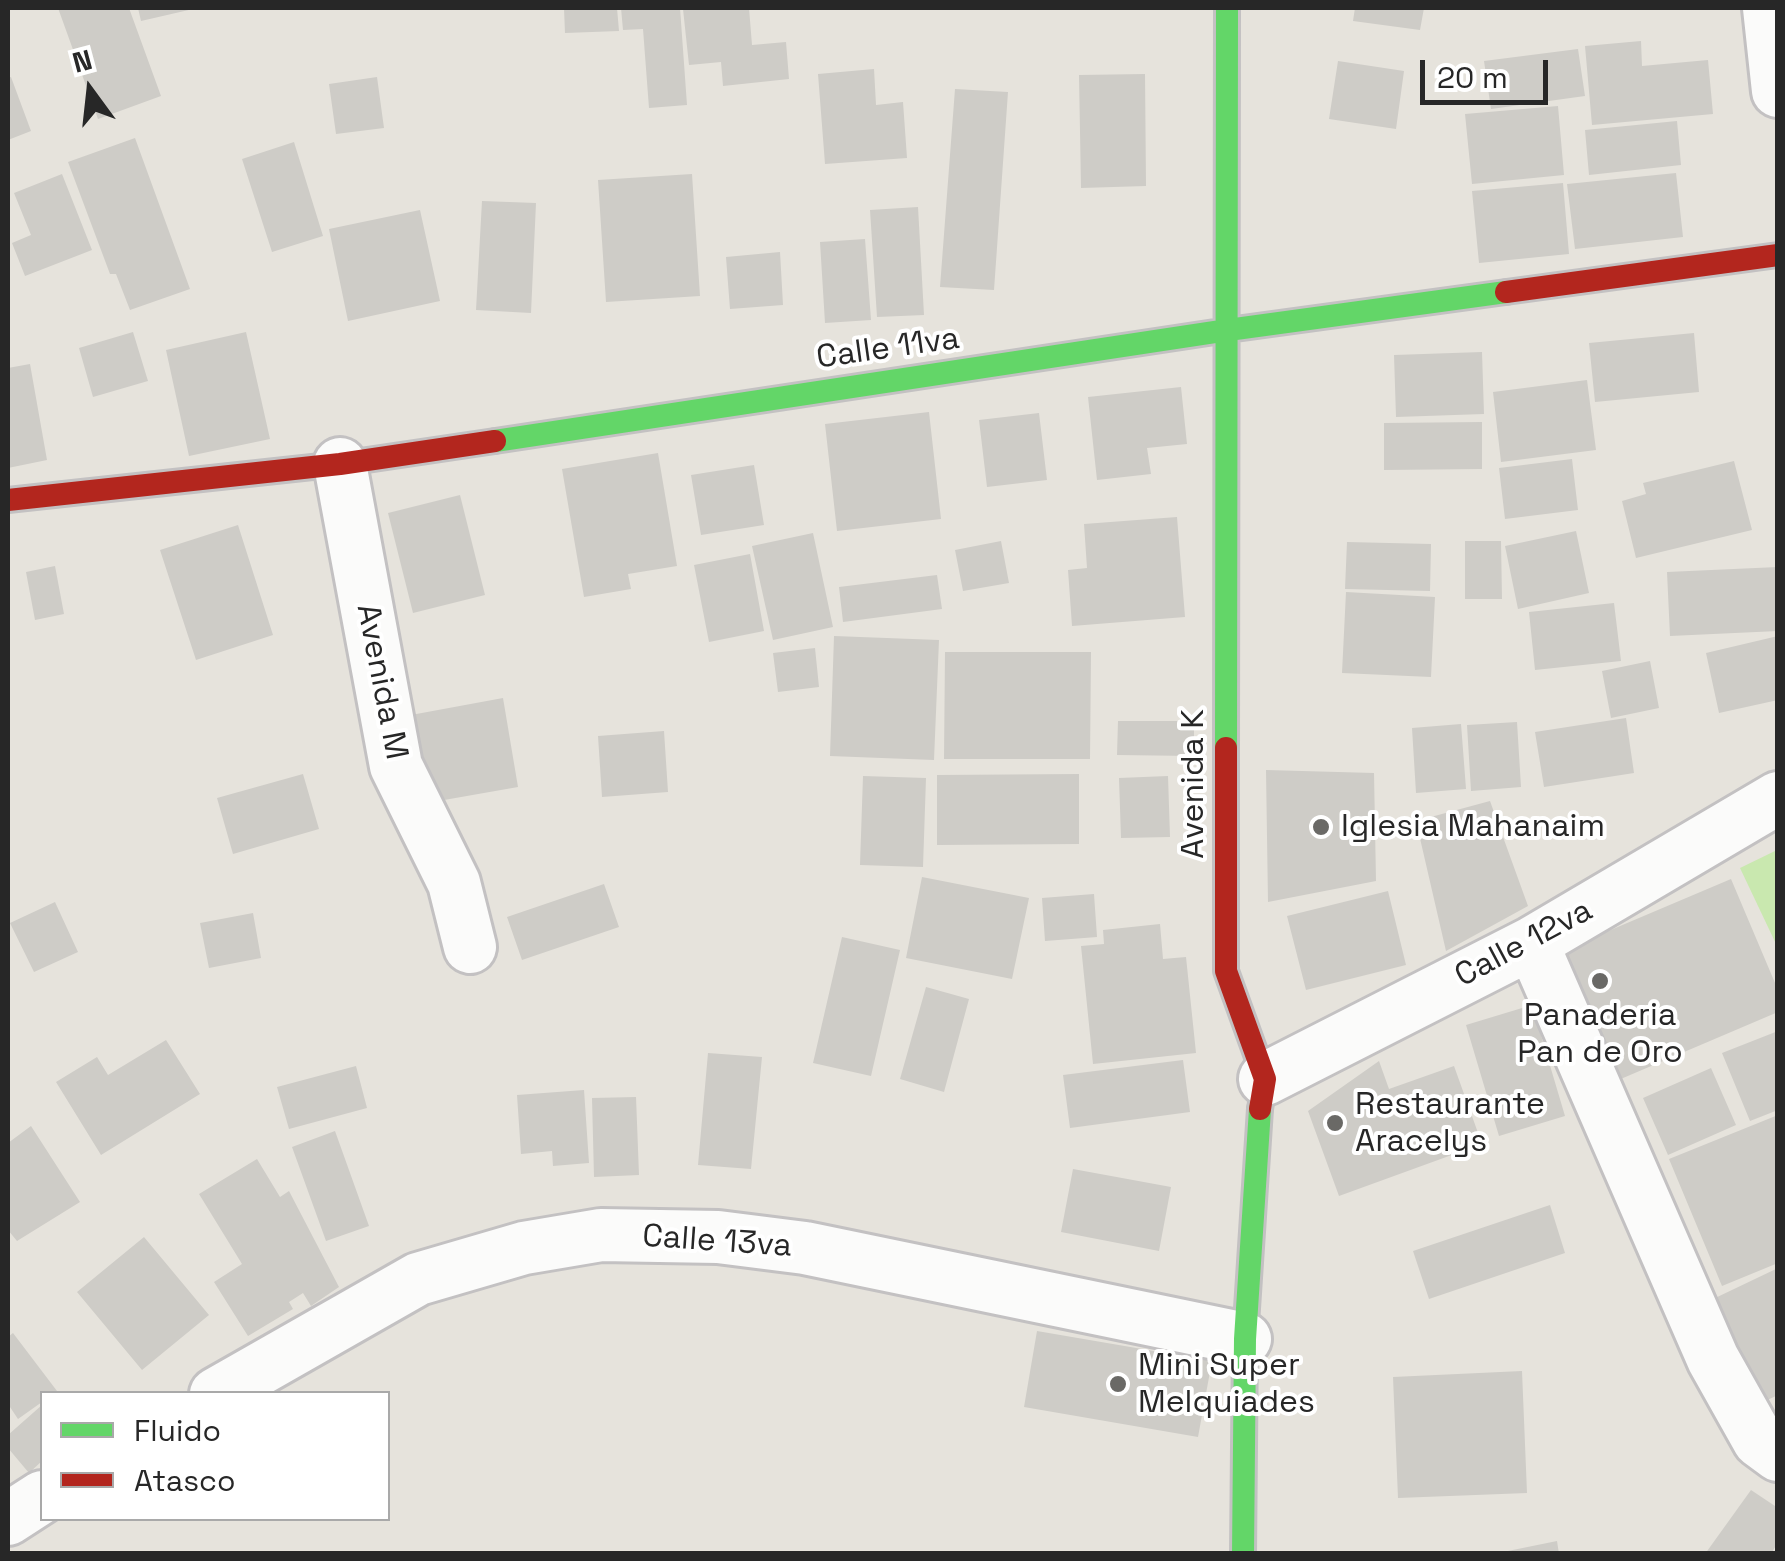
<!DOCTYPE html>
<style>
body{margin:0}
#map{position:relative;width:1785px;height:1561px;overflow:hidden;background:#e6e3dc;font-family:"Space Grotesk",sans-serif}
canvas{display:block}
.frame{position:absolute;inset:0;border:10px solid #272727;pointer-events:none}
.legend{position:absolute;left:40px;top:1391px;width:350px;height:130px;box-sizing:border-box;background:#fff;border:2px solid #a9a9a9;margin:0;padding:12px 18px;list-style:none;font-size:30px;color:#272727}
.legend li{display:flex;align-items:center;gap:20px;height:50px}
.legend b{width:50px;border:2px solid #a9a9a9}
.north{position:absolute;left:40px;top:40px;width:100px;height:100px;-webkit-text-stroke:8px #fff;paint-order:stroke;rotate:345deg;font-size:28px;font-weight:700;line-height:40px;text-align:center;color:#272727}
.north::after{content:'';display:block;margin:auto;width:35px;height:45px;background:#272727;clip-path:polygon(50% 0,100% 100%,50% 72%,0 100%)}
.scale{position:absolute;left:1420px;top:60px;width:128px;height:45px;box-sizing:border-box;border:5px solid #272727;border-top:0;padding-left:12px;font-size:30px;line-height:35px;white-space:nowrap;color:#272727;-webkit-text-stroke:8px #fff;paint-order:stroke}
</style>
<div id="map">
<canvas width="1785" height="1561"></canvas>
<div class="frame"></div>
<ul class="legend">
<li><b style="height:12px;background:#63d668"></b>Fluido</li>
<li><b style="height:12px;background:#b3261e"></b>Atasco</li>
</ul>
<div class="north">N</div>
<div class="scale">20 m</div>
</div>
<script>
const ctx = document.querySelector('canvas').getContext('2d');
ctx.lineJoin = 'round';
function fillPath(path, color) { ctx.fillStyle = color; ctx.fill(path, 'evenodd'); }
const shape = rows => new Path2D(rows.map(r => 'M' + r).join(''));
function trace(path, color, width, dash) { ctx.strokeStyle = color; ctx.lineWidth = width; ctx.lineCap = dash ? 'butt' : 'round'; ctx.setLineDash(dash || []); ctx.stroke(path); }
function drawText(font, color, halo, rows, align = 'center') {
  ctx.font = font + ' "Space Grotesk",sans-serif'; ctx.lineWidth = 8; ctx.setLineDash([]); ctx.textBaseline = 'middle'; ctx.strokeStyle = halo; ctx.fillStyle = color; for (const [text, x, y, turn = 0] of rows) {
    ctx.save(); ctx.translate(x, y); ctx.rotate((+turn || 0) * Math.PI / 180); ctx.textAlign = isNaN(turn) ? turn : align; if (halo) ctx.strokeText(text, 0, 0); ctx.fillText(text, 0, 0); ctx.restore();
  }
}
const pitch = shape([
 [1777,850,1777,946,1740,868]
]);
const building = shape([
 [58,8,129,8,161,96,98,119],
 [138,8,193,8,193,9,141,21],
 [564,8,617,8,619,31,565,33],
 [621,8,680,8,687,105,649,108,643,29,623,30],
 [749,8,752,45,786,42,789,79,723,86,721,62,689,65,683,9],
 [1355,8,1424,8,1420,30,1353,21],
 [1641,41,1642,66,1708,60,1713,114,1592,125,1585,46],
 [1578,49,1585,96,1491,109,1484,61],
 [1338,61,1404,71,1396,129,1329,119],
 [874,69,876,105,903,102,907,158,825,164,818,74],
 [1145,74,1146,186,1081,188,1079,75],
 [11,77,31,131,8,140,8,78],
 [377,77,384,128,336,134,329,84],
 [955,89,1008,92,994,290,940,287],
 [1558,106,1564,175,1472,184,1465,114],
 [1677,121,1681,165,1589,175,1585,130],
 [135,138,190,289,130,310,116,274,110,274,68,162],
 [294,142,323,236,272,252,242,159],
 [1676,173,1683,237,1575,249,1567,184],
 [62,174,92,250,25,276,12,243,31,235,14,193],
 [692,174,700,296,606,302,598,180],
 [1563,183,1569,254,1479,263,1472,191],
 [482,201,536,203,531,313,476,310],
 [918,207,924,315,877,317,870,210],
 [420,210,440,301,348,321,329,229],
 [865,239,871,320,825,323,820,242],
 [780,252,783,305,730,309,726,257],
 [133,332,148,381,93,397,79,348],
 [246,332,270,439,189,456,166,350],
 [1694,333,1699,392,1595,402,1589,343],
 [1482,352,1484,414,1396,417,1394,355],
 [30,364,47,460,8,468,8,368],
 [1587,380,1596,450,1501,462,1493,392],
 [1181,387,1187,444,1147,448,1151,474,1097,480,1088,397],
 [929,412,941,519,837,531,825,424],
 [1039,413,1047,480,987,487,979,420],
 [1482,422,1482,469,1384,470,1384,423],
 [658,453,677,566,628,574,631,589,584,597,562,469],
 [1572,459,1578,510,1505,519,1499,468],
 [1734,461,1752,530,1636,558,1622,501,1646,494,1643,483],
 [754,465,764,525,701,535,691,475],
 [460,495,485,595,413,613,388,513],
 [1177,517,1185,617,1072,626,1068,570,1087,568,1084,524],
 [238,525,273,635,196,660,160,550],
 [1576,531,1589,593,1518,609,1505,546],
 [813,533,833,627,773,640,752,546],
 [1001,541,1009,583,963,591,955,550],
 [1465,541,1501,541,1502,599,1465,599],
 [1347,542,1431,544,1430,591,1345,589],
 [750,554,764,631,709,642,694,565],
 [55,566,64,614,35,620,26,572],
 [1778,567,1778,631,1670,636,1667,572],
 [937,575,942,609,843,622,839,587],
 [1346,592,1435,597,1431,677,1342,673],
 [1614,603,1621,661,1535,670,1529,612],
 [834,636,939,640,934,760,830,756],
 [1778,636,1778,700,1719,713,1706,653],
 [815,648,819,687,778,692,773,653],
 [945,652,1091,652,1090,759,944,759],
 [1650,661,1659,708,1611,718,1602,671],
 [503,698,518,787,427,803,411,715],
 [1626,718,1634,773,1544,787,1535,732],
 [1118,721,1194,721,1194,756,1117,755],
 [1517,722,1521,787,1471,791,1467,725],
 [1461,724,1466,789,1416,793,1412,728],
 [664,731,668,792,602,797,598,736],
 [1266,770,1374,773,1376,881,1268,902],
 [303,774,319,829,233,854,217,798],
 [1079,774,1079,844,937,845,937,775],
 [863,776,926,778,923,867,860,865],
 [1168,776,1170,837,1121,838,1119,778],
 [1490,801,1528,906,1446,951,1416,821],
 [922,877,1029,898,1012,979,906,958],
 [1731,879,1778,990,1778,1012,1609,1084,1554,954],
 [604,884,619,927,522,960,507,917],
 [1388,891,1406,965,1306,990,1287,916],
 [1094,894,1097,937,1045,941,1042,898],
 [55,902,78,952,34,972,10,923],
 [253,913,261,958,209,968,200,923],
 [1160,924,1163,959,1186,957,1196,1053,1093,1064,1081,946,1104,944,1103,930],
 [842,937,900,950,871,1076,813,1063],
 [926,987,969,999,944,1092,900,1079],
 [1532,1005,1565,1116,1499,1136,1466,1025],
 [1778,1031,1778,1110,1750,1121,1722,1053],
 [166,1040,200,1094,101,1155,56,1082,97,1057,108,1075],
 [708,1053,762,1057,751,1169,698,1165],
 [1183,1060,1190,1112,1070,1128,1063,1075],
 [1379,1061,1389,1089,1454,1066,1482,1144,1339,1196,1308,1111],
 [356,1066,367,1108,289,1129,277,1087],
 [1711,1068,1736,1125,1668,1155,1643,1098],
 [584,1090,589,1163,553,1166,552,1151,521,1154,517,1095],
 [636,1097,639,1175,594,1177,592,1098],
 [1778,1115,1778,1263,1722,1286,1669,1159],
 [31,1126,80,1202,17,1241,8,1230,8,1143],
 [335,1131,369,1226,326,1241,292,1147],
 [257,1159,280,1197,289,1191,339,1287,311,1306,303,1293,289,1302,293,1309,248,1336,214,1282,242,1264,199,1194],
 [1073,1169,1171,1187,1159,1251,1061,1232],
 [1550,1205,1565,1253,1429,1299,1413,1251],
 [144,1237,209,1315,142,1370,77,1292],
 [1778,1268,1778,1395,1761,1403,1711,1300],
 [1037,1331,1212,1361,1198,1437,1024,1407],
 [13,1333,57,1391,42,1394,42,1402,18,1419,8,1404,8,1337],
 [1522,1371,1527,1493,1398,1498,1393,1377],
 [42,1405,42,1461,29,1473,8,1448,8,1435],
 [1751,1490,1778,1508,1778,1542,1771,1554,1705,1554],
 [1557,1541,1559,1554,1503,1554,1503,1552]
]);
const street = shape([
 [1769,8,1778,91],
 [340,464,396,766,454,883,470,947],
 [1532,943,1713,1359,1759,1441,1778,1455],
 [1265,1079,1532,943,1778,798],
 [216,1394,418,1279,524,1248,601,1235,718,1237,805,1248,1245,1339],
 [8,1519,42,1497]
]);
const fast = shape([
 [495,441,1228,330,1506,292],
 [1226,748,1227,8],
 [1243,1554,1245,1339,1260,1109]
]);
const jam = shape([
 [1506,292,1778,255],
 [8,500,340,464,495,441],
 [1226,748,1226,971,1265,1079,1260,1109]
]);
const markers = [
 [1321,827,10,"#6a6966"],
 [1600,981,10,"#6a6966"],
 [1335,1123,10,"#6a6966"],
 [1118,1384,10,"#6a6966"]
];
const streetNames = [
 ["Calle 11va",888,349,-8],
 ["Avenida M",381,682,79],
 ["Avenida K",1194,784,-90],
 ["Calle 12va",1524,944,-28],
 ["Calle 13va",717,1242,4]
];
const poiNames = [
 ["Iglesia Mahanaim",1341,827],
 ["Panaderia",1600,1016,"center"],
 ["Pan de Oro",1600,1053,"center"],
 ["Restaurante",1355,1105],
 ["Aracelys",1355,1142],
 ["Mini Super",1138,1366],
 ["Melquiades",1138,1403]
];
fillPath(pitch, '#c9e8af');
fillPath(building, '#ceccc7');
trace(street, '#c3c1c2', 58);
trace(fast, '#c3c1c2', 28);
trace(jam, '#c3c1c2', 28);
trace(street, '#fbfbfa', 52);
trace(fast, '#63d668', 22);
trace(jam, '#b3261e', 22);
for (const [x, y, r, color] of markers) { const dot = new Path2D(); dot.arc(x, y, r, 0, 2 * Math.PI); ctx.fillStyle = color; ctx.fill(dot); trace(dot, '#fff', 4); }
drawText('32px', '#272727', '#fff', streetNames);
drawText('32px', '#272727', '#fff', poiNames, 'left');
</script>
